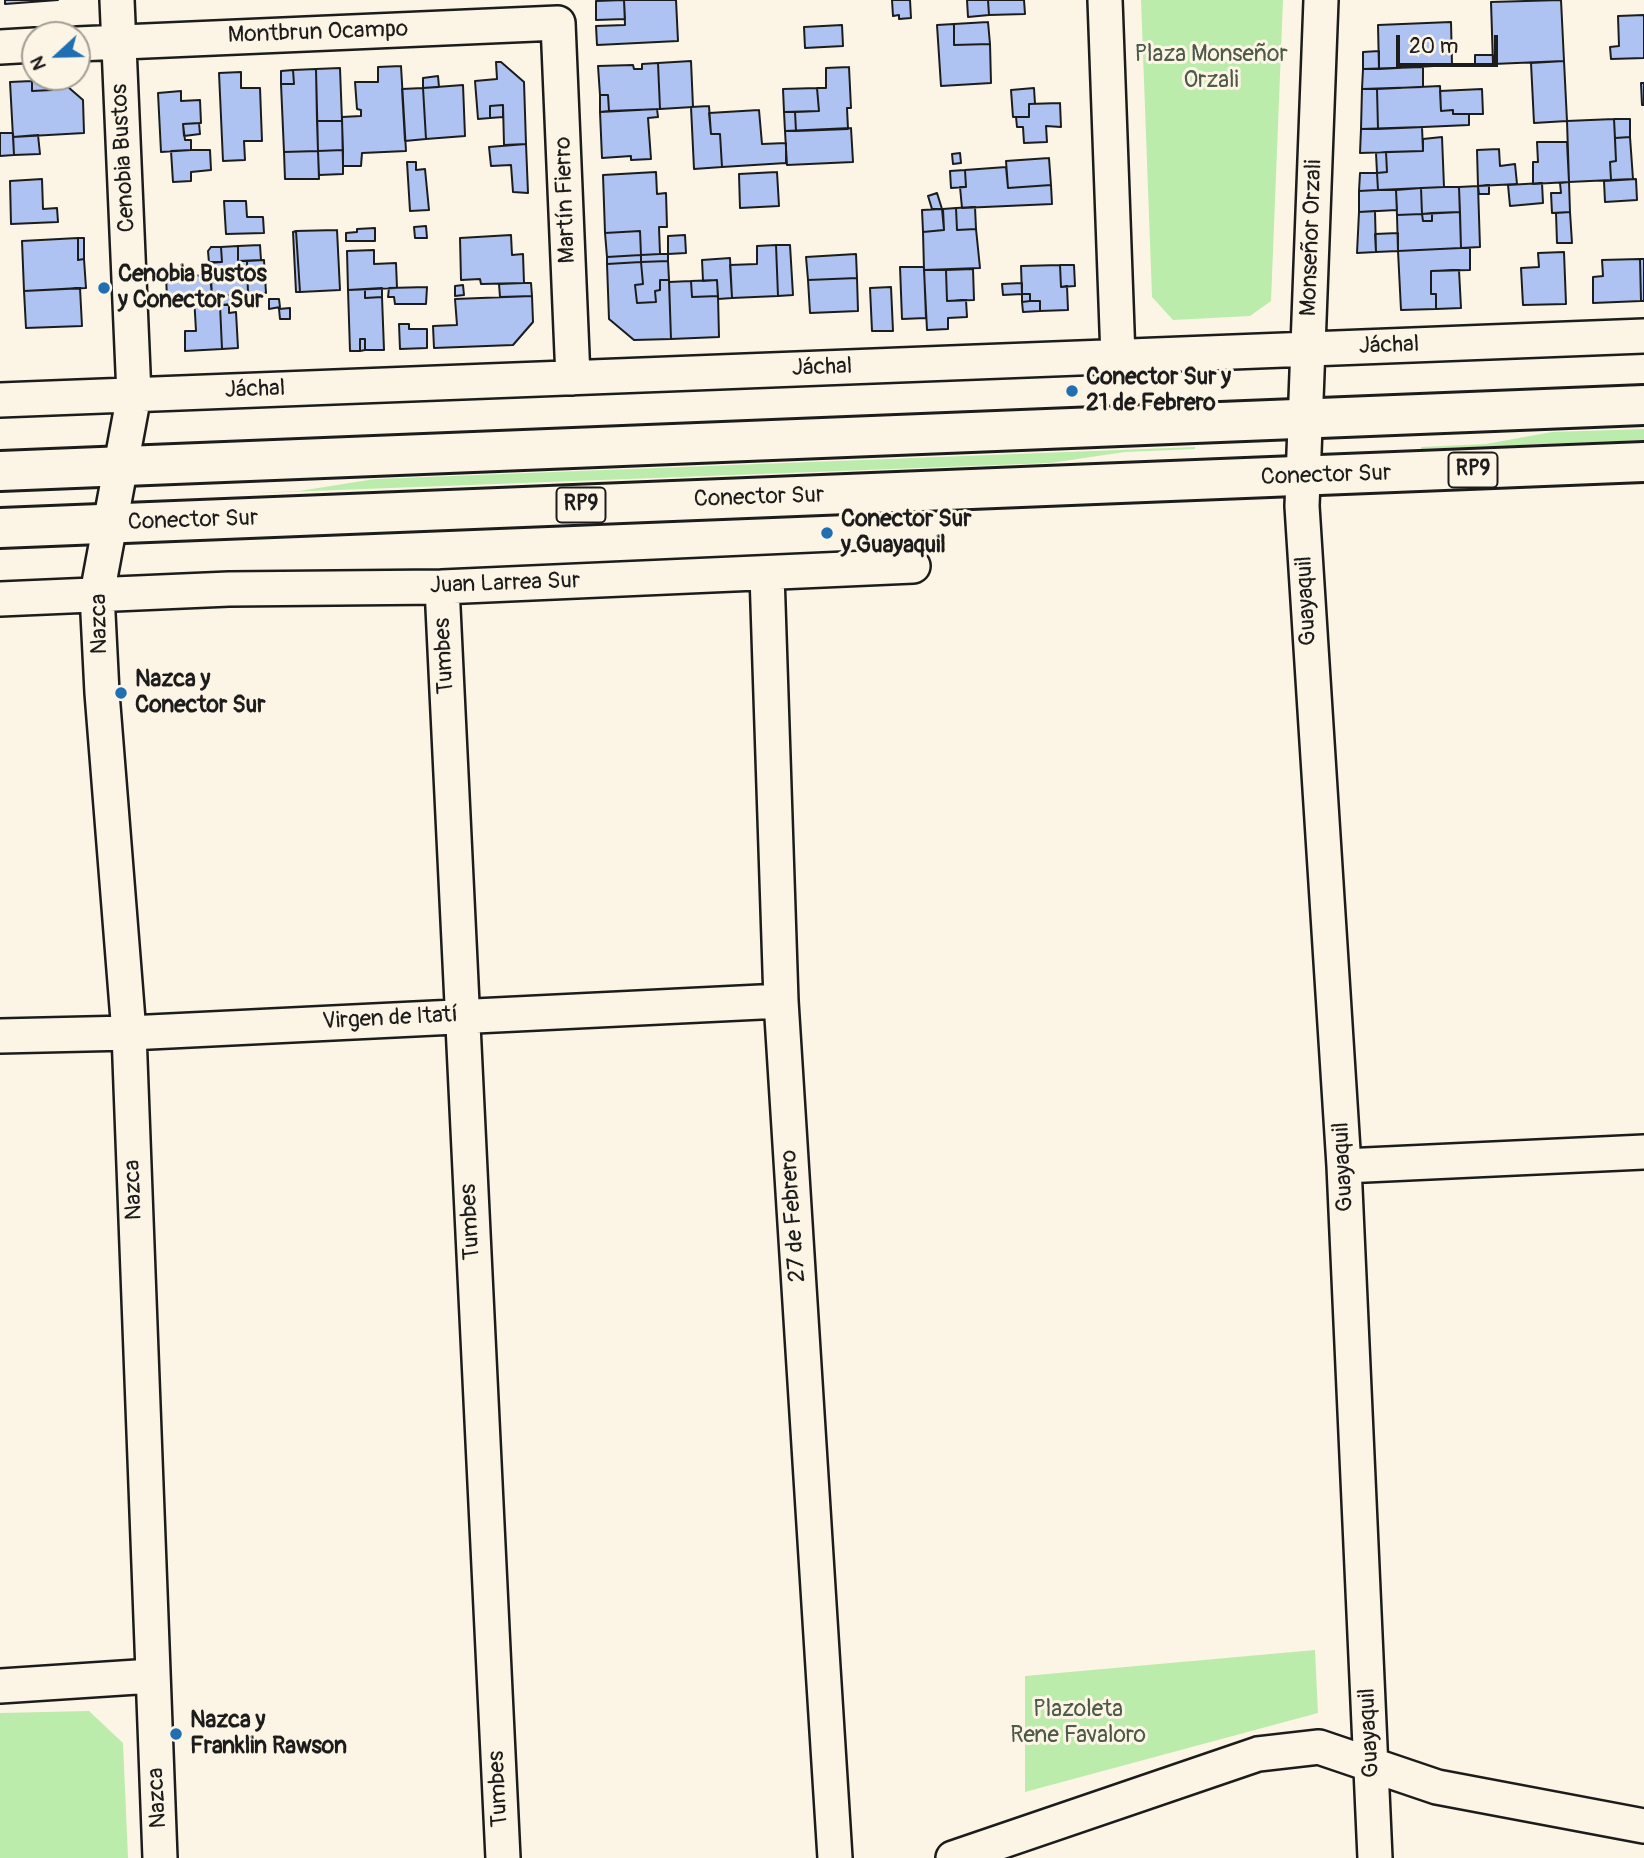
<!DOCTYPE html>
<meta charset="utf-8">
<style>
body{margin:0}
#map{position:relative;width:1644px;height:1858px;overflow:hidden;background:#fcf5e5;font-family:Pangolin,sans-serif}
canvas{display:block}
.north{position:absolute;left:21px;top:21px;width:70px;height:70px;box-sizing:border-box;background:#fcf5e5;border:2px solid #a29e95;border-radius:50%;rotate:248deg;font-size:19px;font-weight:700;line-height:28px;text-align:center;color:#1c1c1c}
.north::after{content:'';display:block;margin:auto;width:24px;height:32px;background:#1f6fb2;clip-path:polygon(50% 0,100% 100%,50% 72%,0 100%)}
.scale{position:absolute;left:1396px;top:35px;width:102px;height:32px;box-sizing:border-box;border:4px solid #1c1c1c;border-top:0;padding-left:9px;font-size:21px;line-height:24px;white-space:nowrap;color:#1c1c1c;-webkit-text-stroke:5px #fcf5e5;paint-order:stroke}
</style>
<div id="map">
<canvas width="1644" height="1858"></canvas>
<div class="north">N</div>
<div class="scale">20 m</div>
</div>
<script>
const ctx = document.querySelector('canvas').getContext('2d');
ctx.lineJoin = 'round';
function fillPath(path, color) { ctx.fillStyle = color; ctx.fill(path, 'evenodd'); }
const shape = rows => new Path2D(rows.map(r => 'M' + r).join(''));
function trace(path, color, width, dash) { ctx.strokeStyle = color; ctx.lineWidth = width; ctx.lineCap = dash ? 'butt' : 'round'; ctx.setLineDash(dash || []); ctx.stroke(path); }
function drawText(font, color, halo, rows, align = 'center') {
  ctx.font = font + ' Pangolin,sans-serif'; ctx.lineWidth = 6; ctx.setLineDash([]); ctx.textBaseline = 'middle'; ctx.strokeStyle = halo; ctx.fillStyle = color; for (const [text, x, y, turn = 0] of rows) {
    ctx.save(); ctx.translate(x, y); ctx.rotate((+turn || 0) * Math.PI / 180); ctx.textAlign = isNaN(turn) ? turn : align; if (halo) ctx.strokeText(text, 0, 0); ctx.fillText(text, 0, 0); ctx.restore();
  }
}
const green = shape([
 [1141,0,1283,0,1271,301,1250,316,1173,320,1152,297],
 [1644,429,1644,440,1421,449,1421,447,1486,444,1552,432],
 [1195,447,1195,449,1125,452,1050,463,232,494,299,491,375,479],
 [1315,1650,1318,1713,1025,1792,1025,1676],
 [89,1711,123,1743,128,1858,0,1858,0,1713]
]);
const building = shape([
 [5,0,58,0,5,4,5,0],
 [624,0,625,19,596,20,596,1,624,0],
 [624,0,676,0,678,41,597,45,596,26,625,25,624,0],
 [892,0,910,0,911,18,899,19,899,15,893,16,892,0],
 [967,0,988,0,989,15,968,17,967,0],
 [988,0,1024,0,1025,14,989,15,988,0],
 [1561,0,1564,61,1493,64,1491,2,1561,0],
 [1644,15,1644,58,1611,59,1610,47,1619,46,1618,16,1644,15],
 [988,22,990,44,954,45,954,24,988,22],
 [1451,22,1452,65,1379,69,1378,25,1451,22],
 [954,24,954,45,990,44,991,83,941,86,937,25,954,24],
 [842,25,843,46,805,48,804,27,842,25],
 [1379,51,1379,69,1363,69,1363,52,1379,51],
 [1475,55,1493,55,1493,64,1475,65,1475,55],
 [691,61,693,107,660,109,658,63,691,61],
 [1564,61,1567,121,1534,123,1531,63,1564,61],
 [496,62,501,62,524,82,526,144,504,145,503,105,490,106,490,118,478,119,475,81,497,79,496,62],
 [658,63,660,109,609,111,608,95,600,95,598,66,633,65,634,69,642,69,642,64,658,63],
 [401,66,406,151,362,153,361,166,343,166,342,117,361,116,361,110,357,109,355,82,378,82,378,67,401,66],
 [849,67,851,108,847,108,848,129,796,131,795,112,819,111,817,88,826,88,826,68,849,67],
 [1423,67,1423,87,1362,89,1363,69,1423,67],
 [340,68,342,121,317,121,316,69,340,68],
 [316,69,318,151,284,152,281,84,294,84,293,70,316,69],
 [293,70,294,84,281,84,281,71,293,70],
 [241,72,241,88,260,88,262,141,244,141,245,160,223,161,219,73,241,72],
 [438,76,439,87,423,88,423,78,438,76],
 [51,80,60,80,83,100,84,133,13,137,10,82,32,81,32,91,52,90,51,80],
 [51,80,52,90,32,91,32,81,51,80],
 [1641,83,1644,83,1644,105,1642,105,1641,83],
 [463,85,465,136,426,139,423,88,463,85],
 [1440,86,1441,111,1453,110,1453,114,1469,114,1469,125,1378,129,1377,89,1440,86],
 [423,88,426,139,405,141,402,89,423,88],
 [817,88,819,111,784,112,783,89,817,88],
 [1034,88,1035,104,1029,104,1029,117,1013,117,1011,90,1034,88],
 [1362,89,1377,89,1378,129,1361,129,1362,89],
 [1482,89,1483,114,1453,114,1453,110,1441,111,1440,91,1482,89],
 [181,91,181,101,200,100,201,123,183,124,185,140,191,140,191,150,161,152,158,93,181,91],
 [600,95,608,95,609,111,600,112,600,95],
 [1060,103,1061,127,1046,126,1047,142,1024,143,1023,127,1017,127,1016,117,1029,117,1029,104,1060,103],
 [503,105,503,117,490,118,490,106,503,105],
 [709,106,711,134,720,134,722,167,694,169,691,107,709,106],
 [657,109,658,117,648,118,651,159,631,160,631,156,602,158,600,112,657,109],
 [759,110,762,144,786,143,786,163,722,167,720,134,711,134,709,113,759,110],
 [784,112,795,112,796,131,785,131,784,112],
 [1614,119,1616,161,1610,162,1611,180,1569,182,1567,121,1614,119],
 [1614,119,1630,119,1630,137,1615,138,1614,119],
 [317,121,342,121,343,150,318,151,317,121],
 [199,123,200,134,184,136,183,124,199,123],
 [1422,127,1423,151,1360,153,1361,129,1422,127],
 [851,128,853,162,787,165,785,131,851,128],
 [0,133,13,133,14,155,0,156,0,133],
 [38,135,40,154,14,155,13,137,38,135],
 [1442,137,1444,187,1378,190,1377,173,1387,172,1386,152,1423,151,1423,139,1442,137],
 [1630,137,1633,179,1611,180,1610,162,1616,161,1615,138,1630,137],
 [1537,142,1567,142,1569,182,1533,184,1533,162,1538,162,1537,142],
 [526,144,528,193,513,192,511,165,491,166,489,147,526,144],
 [1499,149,1500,166,1515,164,1517,184,1478,186,1477,150,1499,149],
 [191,150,210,150,211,170,191,172,191,181,173,182,171,151,191,150],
 [343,150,343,174,319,175,318,151,343,150],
 [318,151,319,179,285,179,284,152,318,151],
 [1386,152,1387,172,1377,173,1376,153,1386,152],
 [960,153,961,163,953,164,952,154,960,153],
 [1049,158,1051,185,1008,188,1006,161,1049,158],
 [407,162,416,162,416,170,425,169,429,210,410,211,407,162],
 [1006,167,1008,188,1051,185,1052,204,962,208,960,187,966,187,965,170,1006,167],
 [965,170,966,187,951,188,950,171,965,170],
 [656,172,657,194,666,193,667,227,659,227,660,254,641,255,640,231,605,233,603,175,656,172],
 [777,172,779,206,740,208,739,174,777,172],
 [1360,173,1377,173,1378,190,1359,191,1360,173],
 [42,179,43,209,57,208,58,222,11,224,10,181,42,179],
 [1636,179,1637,200,1605,202,1604,181,1636,179],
 [1569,182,1570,212,1552,213,1551,193,1561,193,1560,183,1569,182],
 [1542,183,1543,203,1510,206,1508,185,1542,183],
 [1489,185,1489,194,1479,194,1478,186,1489,185],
 [1478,186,1480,247,1461,248,1459,187,1478,186],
 [1444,187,1459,187,1460,212,1422,214,1421,188,1444,187],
 [1421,188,1422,214,1397,215,1396,190,1421,188],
 [1378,190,1396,190,1397,210,1359,212,1359,191,1378,190],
 [937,193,942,209,932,209,928,196,937,193],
 [224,201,246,201,247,217,263,217,264,233,226,234,224,201],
 [975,207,976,229,957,230,956,208,975,207],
 [956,208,957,230,976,229,980,268,924,270,923,232,944,230,943,209,956,208],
 [942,209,944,230,923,232,922,210,942,209],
 [1375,211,1376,252,1357,253,1359,212,1375,211],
 [1460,212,1461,248,1398,251,1397,215,1422,214,1423,221,1432,221,1432,213,1460,212],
 [1570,212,1572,243,1557,243,1556,213,1570,212],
 [1432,213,1432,221,1423,221,1422,214,1432,213],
 [426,226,427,238,415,238,414,227,426,226],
 [375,228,375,241,346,241,346,233,357,232,357,229,375,228],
 [337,230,340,290,300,292,296,231,337,230],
 [296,231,300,292,296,292,293,232,296,231],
 [640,231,641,255,607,257,605,233,640,231],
 [1398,233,1398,251,1376,252,1375,234,1398,233],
 [511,235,512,255,523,254,524,283,481,284,480,279,461,280,460,238,511,235],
 [685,235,686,253,668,254,668,236,685,235],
 [78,238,78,260,84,259,86,288,24,291,22,241,78,238],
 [78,238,84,238,84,259,78,260,78,238],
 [260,245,261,260,238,261,238,246,260,245],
 [776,245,778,296,732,298,730,265,757,264,757,246,776,245],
 [776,245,790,245,793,295,778,296,776,245],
 [238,246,238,261,247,261,248,294,212,296,210,262,222,262,221,247,238,246],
 [211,247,221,247,222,262,209,263,208,251,211,247],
 [1461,248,1470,248,1470,270,1431,271,1431,294,1436,294,1436,309,1401,310,1398,251,1461,248],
 [374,250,374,264,396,263,397,288,348,290,347,251,374,250],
 [1564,252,1566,304,1523,305,1521,268,1539,267,1538,253,1564,252],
 [660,254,668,254,668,261,641,262,641,255,660,254],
 [856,254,857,278,808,280,806,257,856,254],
 [641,255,641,262,607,264,607,257,641,255],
 [730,258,732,298,718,299,717,280,703,281,702,260,730,258],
 [1640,259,1644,259,1644,301,1641,301,1640,259],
 [1640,259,1641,301,1593,303,1593,277,1603,276,1602,260,1640,259],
 [264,260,266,293,248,294,247,261,264,260],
 [668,261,669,280,660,280,660,290,655,291,656,302,637,303,635,285,643,284,641,262,668,261],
 [641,262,643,284,635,285,637,303,656,302,655,291,660,290,660,280,669,280,671,339,634,340,609,319,607,264,641,262],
 [1060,265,1061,287,1067,286,1068,310,1040,311,1040,301,1030,301,1030,294,1022,294,1021,266,1060,265],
 [1060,265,1074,265,1075,286,1061,287,1060,265],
 [900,267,924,267,926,318,902,319,900,267],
 [973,269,974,300,947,301,946,270,973,269],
 [924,270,946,270,947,301,966,300,967,317,948,318,948,329,927,330,924,270],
 [1459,270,1461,308,1436,309,1436,294,1431,294,1431,271,1459,270],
 [210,275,212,296,167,297,166,277,210,275],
 [857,278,858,311,810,313,808,280,857,278],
 [717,280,718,296,692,297,691,281,717,280],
 [691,281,692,297,718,296,719,337,671,339,669,282,691,281],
 [524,283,531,283,532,296,500,297,499,284,524,283],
 [1022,283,1022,294,1003,295,1002,284,1022,283],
 [463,285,464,295,455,296,455,286,463,285],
 [427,287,426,304,395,304,394,297,388,297,389,288,427,287],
 [891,287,893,331,872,331,870,288,891,287],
 [80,288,82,326,26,328,24,291,80,288],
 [382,288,382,297,365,298,365,289,382,288],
 [365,289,365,298,382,297,384,350,365,350,365,339,360,339,360,351,350,351,348,290,365,289],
 [1022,294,1030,294,1030,301,1022,302,1022,294],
 [233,295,233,304,220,305,222,349,185,351,185,331,196,331,194,296,233,295],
 [532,296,533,322,513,345,434,348,433,326,457,325,455,299,532,296],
 [269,299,279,299,280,307,269,309,269,299],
 [1030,301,1040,301,1040,311,1023,312,1022,302,1030,301],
 [220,305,229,305,229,313,236,312,238,348,222,349,220,305],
 [290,308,290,319,280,319,279,309,290,308],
 [399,324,409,324,409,329,427,329,427,348,400,349,399,324],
 [360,339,365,339,365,350,360,351,360,339]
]);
const minor = shape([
 [117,0,134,395,97,594,102,693,129,1033,160,1858],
 [1105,0,1118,357],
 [1321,0,1302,506,1344,1166,1375,1858],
 [77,44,558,23,573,378],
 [0,47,35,45],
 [0,400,1644,336],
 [767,574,781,1001,835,1858],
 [442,587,503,1858],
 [0,599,229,589,442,587,913,566],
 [0,1036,129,1033,781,1001],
 [1344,1166,1644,1152],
 [0,1686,152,1676],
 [953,1858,1258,1754,1319,1747,1437,1787,1644,1826]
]);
const major = shape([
 [0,471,1644,405],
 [0,528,1644,462]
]);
const markers = [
 [104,288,7,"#1f6fb2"],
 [1072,391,7,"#1f6fb2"],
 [827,533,7,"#1f6fb2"],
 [121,693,7,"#1f6fb2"],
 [176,1734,7,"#1f6fb2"]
];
const shields = [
 [1473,470,49],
 [581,505,49]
];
const shieldNames = [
 ["RP9",1473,470],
 ["RP9",581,505]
];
const streetNames = [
 ["Montbrun Ocampo",318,33,-2],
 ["Cenobia Bustos",124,158,-93],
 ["Martín Fierro",566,200,-92],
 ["Monseñor Orzali",1312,238,-88],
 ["Jáchal",1389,346,-2],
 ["Jáchal",822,368,-2],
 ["Jáchal",255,390,-2],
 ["Conector Sur",1326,476,-2],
 ["Conector Sur",759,498,-2],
 ["Conector Sur",193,521,-2],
 ["Juan Larrea Sur",505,584,-2],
 ["Guayaquil",1307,601,-93],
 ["Nazca",100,624,-91],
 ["Tumbes",445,656,-93],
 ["Virgen de Itatí",390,1019,-3],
 ["Guayaquil",1344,1167,-93],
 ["Nazca",134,1190,-92],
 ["27 de Febrero",794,1216,-94],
 ["Tumbes",471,1222,-93],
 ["Guayaquil",1370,1733,-93],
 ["Tumbes",499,1789,-93],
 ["Nazca",158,1798,-93]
];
const parkNames = [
 ["Plaza Monseñor",1211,55],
 ["Orzali",1211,81],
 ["Plazoleta",1078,1710],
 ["Rene Favaloro",1078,1736]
];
const poiNames = [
 ["Cenobia Bustos",118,275],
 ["y Conector Sur",118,301],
 ["Conector Sur y",1086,378],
 ["21 de Febrero",1086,404],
 ["Conector Sur",841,520],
 ["y Guayaquil",841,546],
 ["Nazca y",135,680],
 ["Conector Sur",135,706],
 ["Nazca y",190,1721],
 ["Franklin Rawson",190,1747]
];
fillPath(green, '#bcecab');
fillPath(building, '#aec3f1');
trace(building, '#1c1c1c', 2);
trace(minor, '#1c1c1c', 38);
trace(major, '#1c1c1c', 44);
trace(minor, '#fcf5e5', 33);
trace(major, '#fcf5e5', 38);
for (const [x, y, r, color] of markers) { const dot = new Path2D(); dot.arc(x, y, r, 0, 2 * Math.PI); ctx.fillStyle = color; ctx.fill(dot); trace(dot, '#fcf5e5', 2.5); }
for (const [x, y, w] of shields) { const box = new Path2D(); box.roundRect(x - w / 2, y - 17.5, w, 35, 5); ctx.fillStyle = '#fcf5e5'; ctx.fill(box); trace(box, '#1c1c1c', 2); }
drawText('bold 21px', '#1c1c1c', null, shieldNames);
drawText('23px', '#1c1c1c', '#fcf5e5', streetNames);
drawText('23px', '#4c5a47', '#fcf5e5', parkNames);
drawText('bold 23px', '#1c1c1c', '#fcf5e5', poiNames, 'left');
</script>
